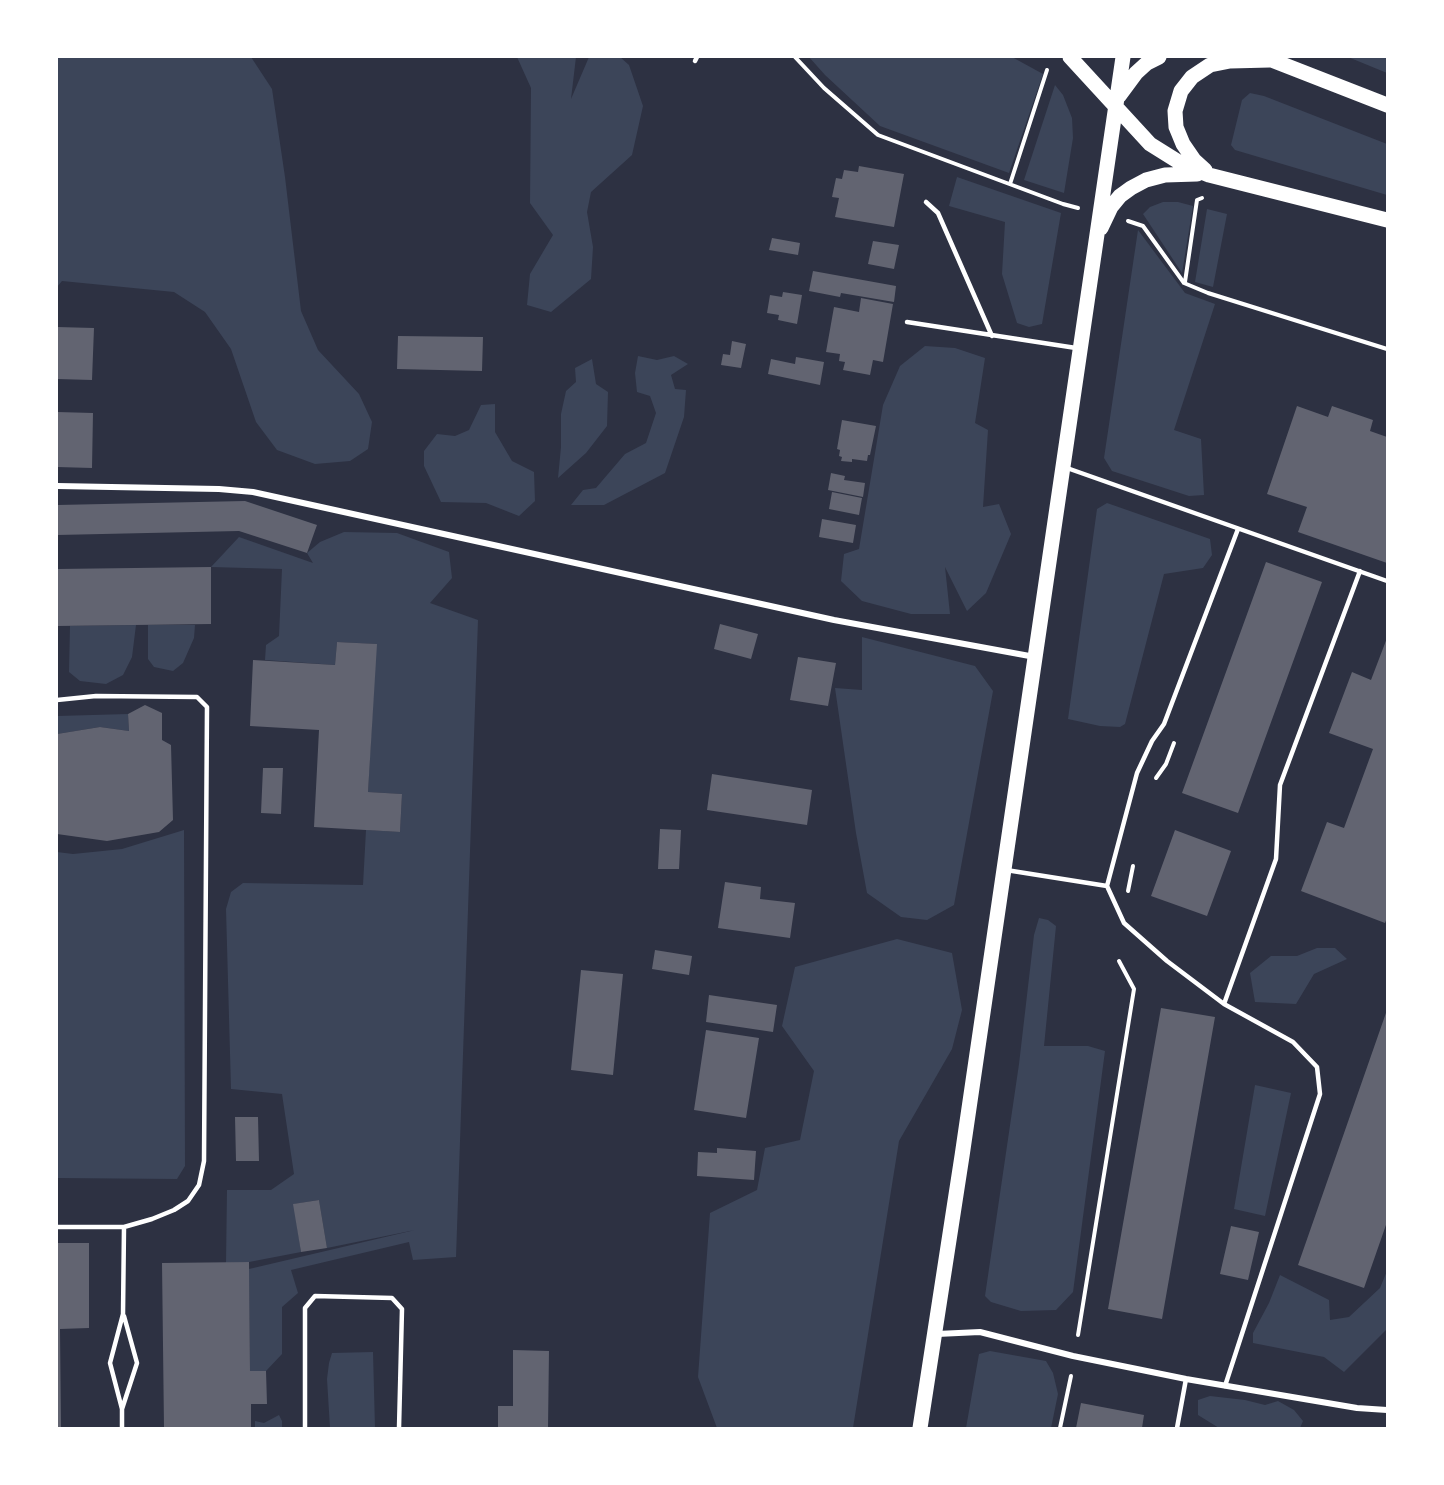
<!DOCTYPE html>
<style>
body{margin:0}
#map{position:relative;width:1444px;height:1485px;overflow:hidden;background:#2d3142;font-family:Manrope,sans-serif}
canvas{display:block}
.frame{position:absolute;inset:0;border:58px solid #fff;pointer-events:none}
</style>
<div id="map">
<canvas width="1444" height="1485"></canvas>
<div class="frame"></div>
</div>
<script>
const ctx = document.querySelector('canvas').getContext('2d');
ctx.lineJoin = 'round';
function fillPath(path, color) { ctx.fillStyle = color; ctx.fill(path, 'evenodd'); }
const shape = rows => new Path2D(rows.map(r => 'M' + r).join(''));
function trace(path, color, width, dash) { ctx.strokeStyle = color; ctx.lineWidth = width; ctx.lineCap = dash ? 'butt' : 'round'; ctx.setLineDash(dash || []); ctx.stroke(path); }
const green = shape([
 [57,57,251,57,272,89,285,177,301,311,318,350,359,394,372,422,368,449,350,461,315,464,277,450,256,422,231,349,205,312,174,292,62,281,57,287],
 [517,57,576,57,571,99,589,57,620,57,629,65,643,106,632,155,591,192,587,212,593,247,591,279,551,312,527,305,530,274,553,235,530,203,531,88],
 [809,57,1012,57,1043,74,1009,173,880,126,825,75],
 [1348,57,1387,57,1387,73],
 [1055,85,1063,95,1072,118,1073,138,1064,193,1024,180],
 [1250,93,1264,96,1387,144,1387,195,1235,150,1231,145,1242,100],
 [957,177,1061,213,1042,324,1029,327,1017,323,1002,274,1005,222,949,206],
 [1163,202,1178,202,1193,206,1182,273,1143,214,1150,207],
 [1207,209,1227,214,1213,287,1195,282],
 [1138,230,1185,293,1215,304,1174,430,1201,439,1204,495,1189,496,1112,471,1104,458],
 [925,346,955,348,985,358,975,423,988,430,983,507,999,504,1011,534,986,593,967,611,945,567,950,614,911,614,862,601,841,581,844,554,859,549,883,405,900,366],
 [638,356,657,360,674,356,688,364,671,375,675,389,686,390,684,417,665,473,604,505,571,505,583,490,596,488,625,454,646,443,656,413,650,396,637,392,635,373],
 [592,359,596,384,608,392,607,426,586,453,558,478,561,447,561,414,566,391,576,382,575,368],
 [495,404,495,432,512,461,534,472,535,501,519,516,486,503,441,502,424,466,424,451,437,434,455,436,469,430,481,405],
 [1107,503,1210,539,1212,555,1203,568,1164,574,1125,724,1120,727,1100,726,1068,719,1097,509],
 [344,532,397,533,449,552,452,578,430,603,478,620,456,1257,413,1260,409,1242,291,1270,298,1293,282,1307,282,1354,266,1371,250,1371,249,1269,415,1230,327,1248,319,1200,294,1204,301,1252,249,1262,226,1263,227,1190,271,1190,294,1174,282,1094,231,1089,226,909,231,892,243,883,363,885,366,830,400,832,402,794,368,792,376,644,337,642,335,665,265,660,266,645,279,636,282,569,211,567,239,537,313,563,307,553,320,542],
 [136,625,132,657,123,675,106,684,80,681,69,672,70,626],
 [148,625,195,625,194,638,183,663,173,671,154,667,148,659],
 [862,637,975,666,993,691,954,905,927,920,901,917,867,893,856,833,835,688,862,690],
 [128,714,129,731,100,727,57,734,57,716],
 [184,830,185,1166,177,1179,57,1178,57,852,73,854,122,849],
 [1039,918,1048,920,1056,926,1044,1046,1088,1046,1105,1051,1073,1292,1056,1310,1021,1311,991,1302,985,1296,1019,1064,1034,935],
 [897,939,952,953,962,1010,952,1049,899,1141,853,1428,717,1428,698,1377,710,1213,757,1190,765,1148,800,1140,814,1071,782,1026,795,967],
 [1317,948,1335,948,1347,959,1314,974,1296,1004,1255,1002,1250,973,1271,956,1297,956],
 [1255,1085,1291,1093,1265,1216,1234,1209],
 [1387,1271,1387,1329,1344,1372,1324,1357,1253,1343,1253,1333,1269,1303,1280,1275,1329,1300,1330,1320,1349,1317,1380,1288],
 [990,1351,1046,1361,1053,1373,1058,1394,1051,1428,966,1428,979,1354],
 [373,1352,375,1428,330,1428,327,1379,329,1363,332,1353],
 [1210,1396,1245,1400,1265,1405,1278,1401,1294,1410,1303,1421,1300,1428,1219,1428,1198,1415,1198,1400],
 [279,1415,282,1421,282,1428,255,1428,255,1421,264,1423]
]);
const building = shape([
 [859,166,904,174,894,227,835,217,839,198,832,197,836,178,842,179,844,170,858,172],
 [772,238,800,243,798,255,769,250],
 [873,241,899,245,894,269,868,264],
 [813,271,896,286,894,302,841,293,840,297,809,291],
 [783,292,802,295,797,324,778,320,779,315,767,313,770,295,782,297],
 [861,298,893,304,883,362,873,360,870,375,843,370,845,362,839,361,840,354,826,352,834,307,859,312],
 [57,327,94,328,92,380,57,379],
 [398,336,483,337,482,371,397,369],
 [732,341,746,344,741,368,721,365,723,354,730,355],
 [796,357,824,362,820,385,768,374,771,359,795,364],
 [1297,406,1328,417,1332,406,1373,420,1370,431,1387,437,1387,563,1298,532,1307,507,1267,494],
 [57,412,93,413,92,468,57,467],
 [842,420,876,426,870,455,868,455,867,461,852,459,852,462,841,461,842,457,839,456,840,450,837,449],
 [831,473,845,476,844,480,865,483,863,497,828,490],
 [832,492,862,498,859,515,829,509],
 [245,501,317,525,307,553,239,531,57,535,57,505],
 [822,519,856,525,853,543,819,537],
 [1266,562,1322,582,1238,813,1182,793],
 [211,567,211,624,57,626,57,569],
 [720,624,758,634,751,659,714,649],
 [1387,638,1387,918,1385,923,1301,891,1327,822,1344,828,1373,749,1329,733,1352,672,1371,680],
 [337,642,377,644,368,792,402,794,400,832,314,827,319,730,250,726,253,660,335,665],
 [798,657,836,663,828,706,790,700],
 [145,705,162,713,162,740,171,745,173,820,159,832,107,841,57,834,57,734,100,727,129,731,128,714],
 [263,768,283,768,281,814,261,813],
 [712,774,812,790,807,825,707,810],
 [660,829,681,830,679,869,658,869],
 [1175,830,1231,851,1207,916,1151,896],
 [725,882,761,887,760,899,795,903,790,938,718,928],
 [655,950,692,956,689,975,652,969],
 [581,970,623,974,613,1075,571,1070],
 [709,995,777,1005,773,1032,706,1022],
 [1161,1008,1215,1017,1162,1319,1108,1309],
 [1387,1010,1387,1222,1364,1288,1298,1265],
 [706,1030,759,1038,746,1118,694,1110],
 [235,1117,258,1117,259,1161,236,1161],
 [717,1148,756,1151,754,1180,697,1176,698,1152,717,1153],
 [319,1200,327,1248,301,1252,293,1204],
 [1231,1226,1259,1232,1248,1280,1220,1274],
 [57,1243,89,1243,89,1328,60,1329,61,1428,57,1428],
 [249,1262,250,1371,266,1371,267,1404,251,1404,251,1428,164,1428,162,1263],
 [513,1350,549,1351,548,1428,498,1428,498,1406,513,1406],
 [1081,1403,1144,1415,1142,1428,1076,1428]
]);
const path = shape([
 [795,57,824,88,878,135,1063,204,1078,208],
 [1010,184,1047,70],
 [1128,221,1143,226,1184,283,1208,293,1387,349],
 [1185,282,1197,200,1202,198],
 [1156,778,1166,764,1174,743],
 [1128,891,1133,866],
 [1078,1335,1134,989,1119,961],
 [1060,1428,1071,1376]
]);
const service = shape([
 [695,61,697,57],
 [926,202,938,213,992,336],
 [907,322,1076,348],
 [1067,468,1387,581],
 [57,700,96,696,197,697,207,707,204,1161,199,1185,188,1201,174,1210,152,1219,124,1227,57,1227],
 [1006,870,1107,886],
 [1224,1004,1276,859,1280,785,1360,571],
 [1225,1386,1320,1094,1317,1067,1293,1042,1224,1004,1167,961,1124,923,1107,886,1137,773,1152,741,1164,724,1238,529],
 [122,1409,137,1363,124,1316],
 [122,1428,122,1409,110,1363,123,1314,124,1227],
 [305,1428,305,1308,315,1296,392,1298,402,1309,399,1428],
 [1177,1428,1186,1379]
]);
const minor = shape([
 [57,486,219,489,253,492,834,620,1035,657],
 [937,1334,980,1332,1073,1356,1186,1379,1357,1408,1387,1410]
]);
const primary = shape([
 [1070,57,1150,144,1182,164,1209,175,1387,220],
 [1264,57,1387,105],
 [1119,96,1136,73,1147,63,1159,57],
 [1205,170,1194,160,1183,144,1176,127,1175,111,1181,91,1192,77,1210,65,1230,61,1270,60],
 [1101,228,1111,207,1120,196,1131,188,1146,180,1165,175,1197,174],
 [920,1428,962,1156,1123,57]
]);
fillPath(green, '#3c4559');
fillPath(building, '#626471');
trace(path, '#fff', 4);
trace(service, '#fff', 4.5);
trace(minor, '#fff', 6);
trace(primary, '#fff', 15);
</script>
